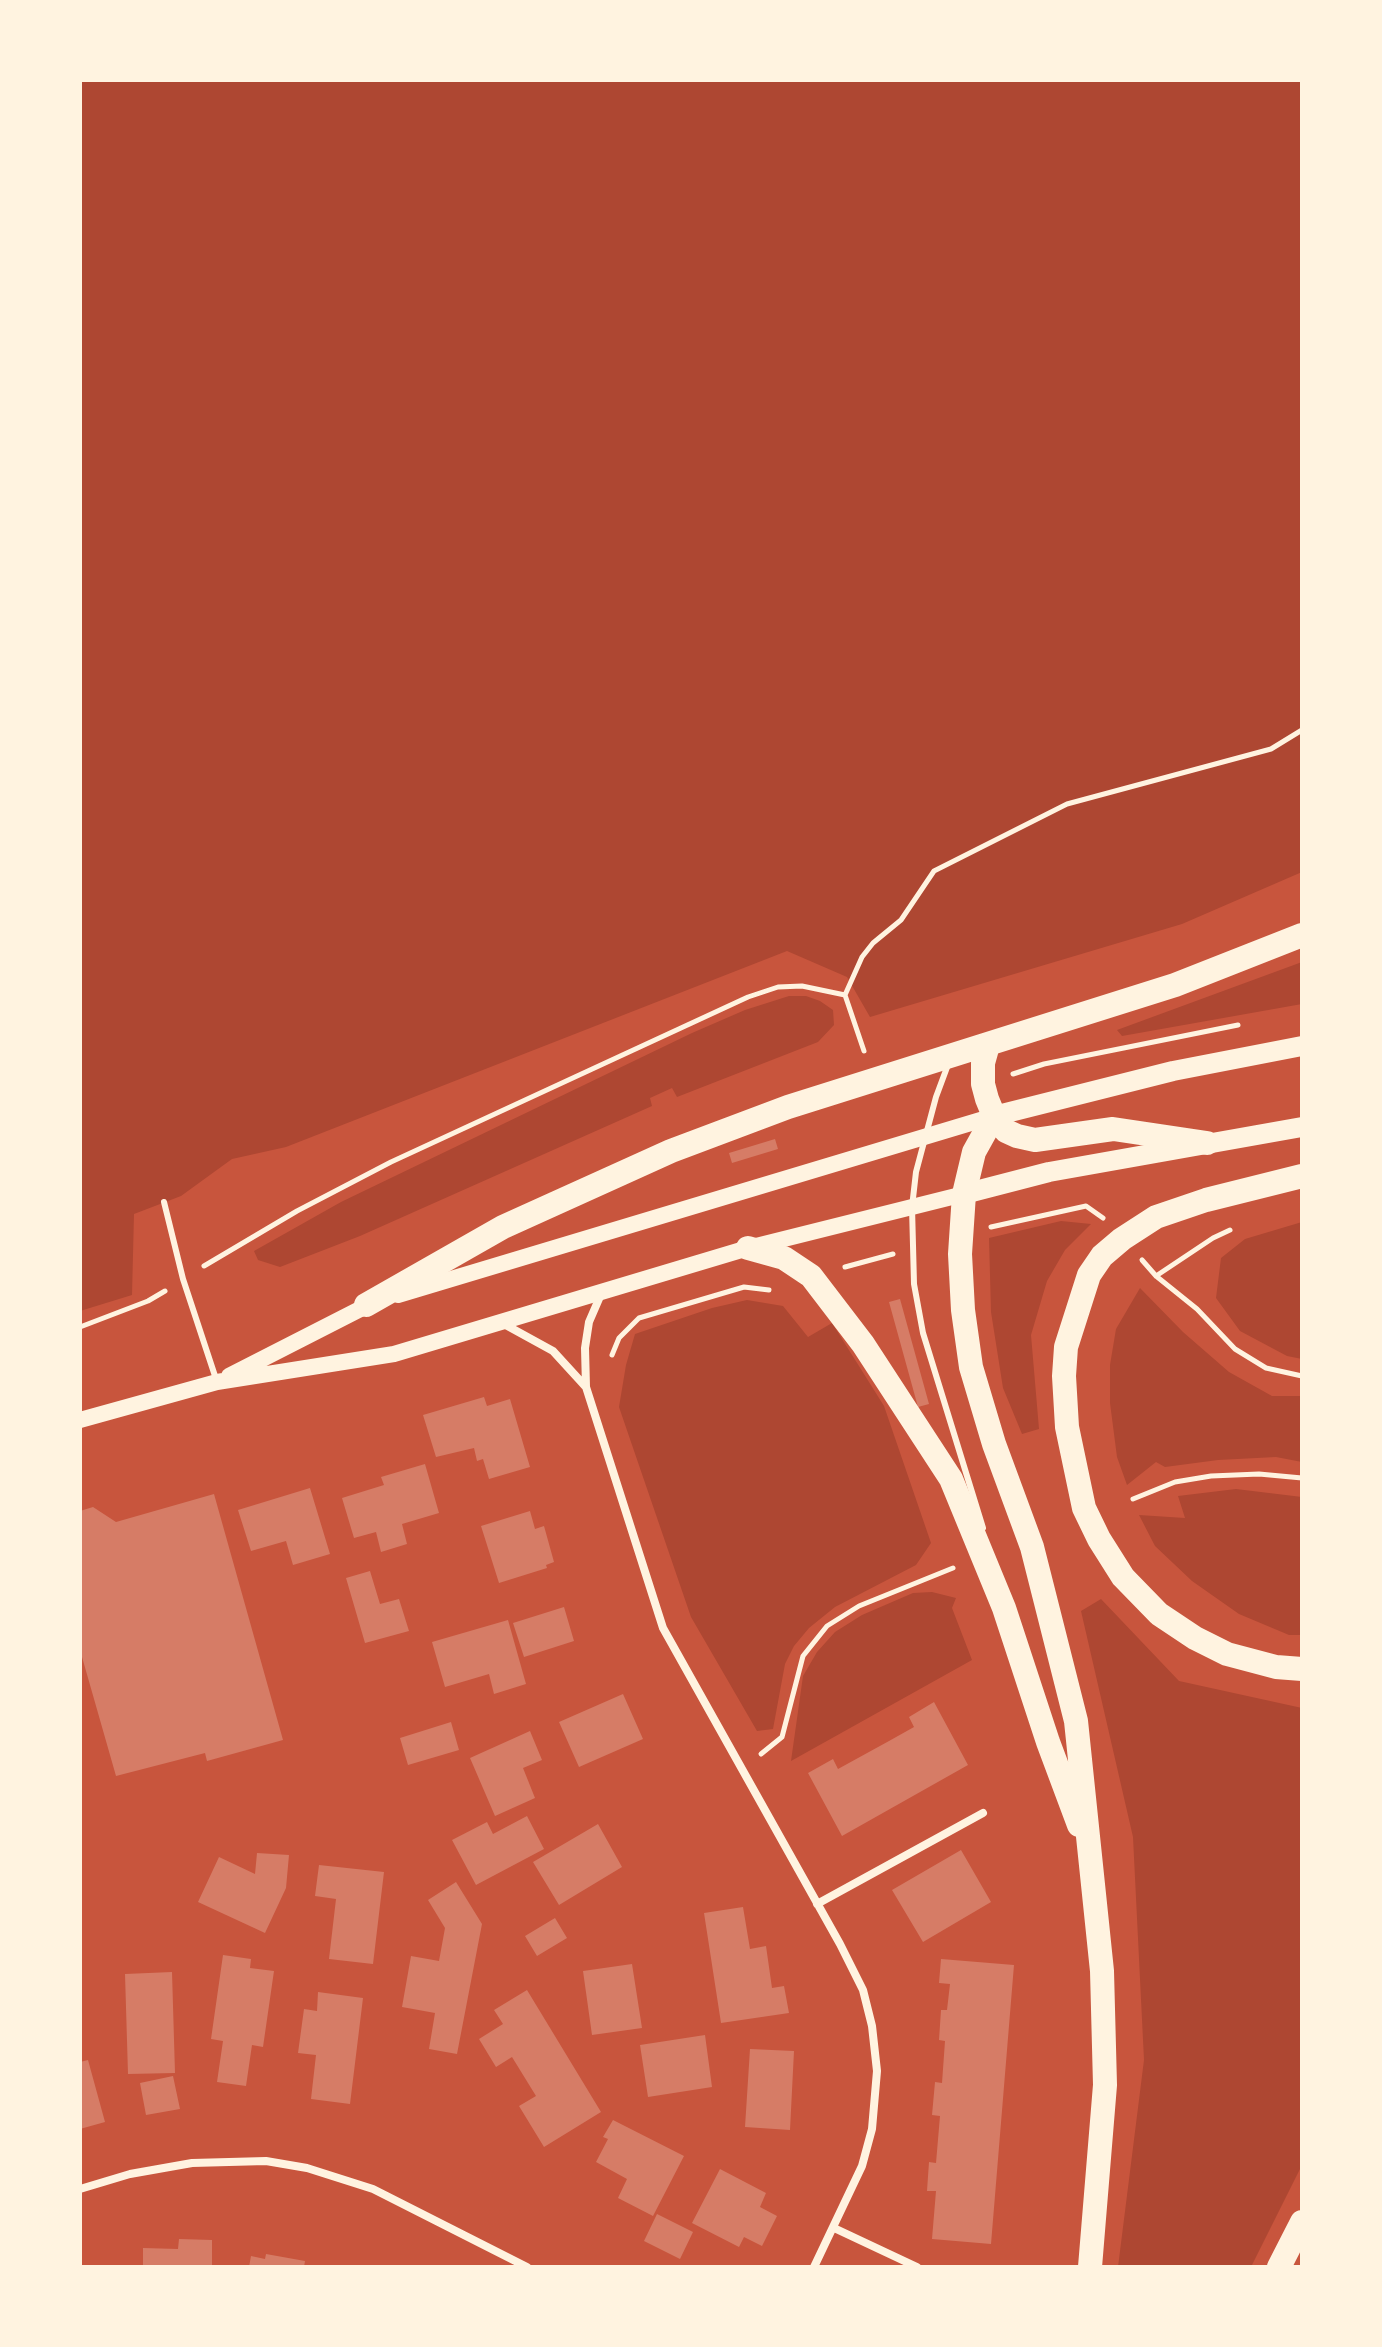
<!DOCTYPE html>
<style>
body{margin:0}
#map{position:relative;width:1382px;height:2347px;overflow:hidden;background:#c8553d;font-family:Georgia,serif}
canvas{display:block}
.frame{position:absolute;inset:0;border:82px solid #fff3e0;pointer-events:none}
</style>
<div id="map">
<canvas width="1382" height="2347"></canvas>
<div class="frame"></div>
</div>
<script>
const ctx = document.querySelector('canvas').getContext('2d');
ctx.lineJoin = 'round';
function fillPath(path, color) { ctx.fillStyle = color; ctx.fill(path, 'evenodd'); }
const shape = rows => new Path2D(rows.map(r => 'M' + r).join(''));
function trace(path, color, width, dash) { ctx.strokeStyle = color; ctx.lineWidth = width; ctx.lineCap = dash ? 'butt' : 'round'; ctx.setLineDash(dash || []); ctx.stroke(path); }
const green = shape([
 [80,80,1302,80,1302,872,1182,924,870,1017,847,977,787,951,286,1147,232,1159,181,1196,134,1214,132,1295,80,1311],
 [1302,962,1302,1004,1122,1036,1117,1030],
 [789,996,806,996,820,1001,833,1010,834,1025,818,1042,677,1097,672,1088,650,1098,652,1106,360,1236,280,1267,258,1260,254,1251,341,1202,692,1033,745,1010],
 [1061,1221,1091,1224,1065,1250,1047,1281,1031,1335,1039,1429,1022,1434,1003,1388,991,1312,989,1238],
 [1302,1222,1302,1359,1287,1356,1240,1331,1216,1298,1221,1258,1245,1239],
 [1140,1288,1183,1332,1229,1372,1272,1396,1302,1396,1302,1462,1276,1457,1218,1460,1165,1467,1156,1462,1127,1485,1117,1457,1110,1403,1110,1365,1116,1329],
 [747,1300,783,1306,808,1337,832,1323,884,1406,931,1543,916,1565,835,1607,809,1628,794,1646,785,1664,773,1729,757,1731,691,1617,619,1407,626,1365,635,1334,712,1308],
 [1236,1489,1302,1497,1302,1635,1289,1635,1239,1614,1192,1581,1155,1546,1139,1515,1185,1518,1178,1496],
 [932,1592,956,1598,952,1608,972,1660,791,1761,803,1676,817,1652,835,1632,862,1615,913,1593],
 [1101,1599,1179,1681,1302,1708,1302,2165,1251,2267,1118,2267,1144,2060,1133,1837,1081,1611]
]);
const building = shape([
 [775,1139,778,1149,732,1163,729,1153],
 [900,1299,929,1404,918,1407,889,1302],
 [484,1397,487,1406,510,1399,530,1467,489,1479,483,1459,477,1461,474,1448,436,1457,423,1415],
 [425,1464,439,1513,402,1524,407,1544,381,1552,376,1532,354,1538,342,1498,384,1485,381,1477],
 [310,1488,330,1554,293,1565,286,1541,251,1551,238,1510],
 [214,1494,283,1740,207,1761,205,1753,116,1776,80,1650,80,1511,93,1507,116,1522],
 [530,1511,535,1529,544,1526,554,1562,546,1565,547,1568,499,1583,481,1526],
 [370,1571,380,1604,399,1599,409,1631,365,1643,346,1578],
 [564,1607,574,1641,524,1657,513,1623],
 [508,1620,526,1684,494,1694,489,1674,445,1687,432,1642],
 [623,1694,643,1739,579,1767,559,1722],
 [934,1702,968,1765,842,1836,808,1773,833,1759,838,1769,889,1741,914,1727,909,1717],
 [451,1722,459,1750,408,1765,400,1738],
 [530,1731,542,1760,523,1768,535,1798,495,1816,470,1758],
 [527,1816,544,1849,476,1885,452,1840,487,1822,493,1834],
 [598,1824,622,1867,559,1905,533,1862],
 [961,1850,991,1902,923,1942,892,1890],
 [257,1853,289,1855,286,1888,265,1933,198,1902,219,1857,255,1874],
 [319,1865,384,1872,373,1964,329,1959,336,1899,315,1896],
 [456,1882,482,1924,457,2054,429,2049,435,2013,402,2007,411,1956,439,1961,445,1928,428,1900],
 [743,1907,750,1949,766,1946,772,1988,784,1986,789,2013,721,2023,704,1913],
 [555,1918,567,1938,537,1956,525,1936],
 [223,1955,251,1959,250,1968,274,1971,263,2047,252,2045,246,2086,217,2082,223,2041,211,2039],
 [941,1959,1014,1965,991,2244,932,2239,936,2191,927,2191,929,2162,936,2163,940,2116,932,2115,935,2082,942,2083,945,2041,939,2040,941,2010,947,2010,950,1984,939,1983],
 [632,1964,642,2028,592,2035,583,1971],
 [172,1972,175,2073,128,2074,125,1974],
 [527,1990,601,2112,544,2147,519,2106,536,2096,512,2057,496,2067,479,2039,503,2024,494,2010],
 [318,1992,363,1998,350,2104,311,2099,316,2055,298,2053,304,2009,317,2011],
 [705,2035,712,2087,648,2097,640,2045],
 [750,2049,794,2051,790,2130,745,2127],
 [88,2060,105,2122,80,2129,80,2062],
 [173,2076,180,2109,146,2115,140,2083],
 [613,2120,684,2156,653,2216,618,2198,627,2179,596,2162,608,2139,603,2137],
 [720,2169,766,2193,760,2207,777,2216,762,2246,744,2237,739,2247,692,2223],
 [657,2214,693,2232,680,2259,644,2241],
 [179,2239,212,2240,212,2267,143,2267,143,2248,178,2249],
 [266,2254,305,2261,304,2267,249,2267,251,2256,265,2259]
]);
const path = shape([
 [845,995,862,957,873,943,901,920,934,871,1067,804,1271,749,1302,730],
 [845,995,864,1051],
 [1013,1074,1044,1064,1238,1025],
 [991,1227,1086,1206,1103,1218],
 [1142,1260,1156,1276,1197,1309,1235,1349,1266,1368,1302,1376],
 [204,1266,297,1211,391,1162,748,997,778,987,802,986,845,995],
 [845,1267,893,1254],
 [1156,1276,1213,1238,1230,1230],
 [80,1327,148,1301,165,1291],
 [612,1355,619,1338,639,1318,744,1287,769,1290],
 [1133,1499,1175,1482,1211,1476,1259,1474,1302,1478],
 [761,1754,782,1737,803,1656,827,1626,859,1606,953,1568]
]);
const service = shape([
 [949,1062,936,1097,916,1172,912,1207,914,1284,923,1333,983,1528],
 [164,1202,183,1279,216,1379]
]);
const minor = shape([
 [602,1292,589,1322,585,1348,586,1387,663,1628,840,1944,863,1990,872,2026,877,2071,872,2129,862,2166,814,2267],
 [502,1323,553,1351,585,1386],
 [817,1904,983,1813],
 [80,2189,130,2174,192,2163,266,2161,307,2168,373,2189,527,2267],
 [834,2228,917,2267]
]);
const secondary = shape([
 [398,1295,994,1116],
 [229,1376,372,1303],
 [80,1420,217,1382,394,1354,748,1248,964,1194]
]);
const primary = shape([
 [994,1116,1173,1071,1302,1046],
 [964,1194,1049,1172,1302,1127]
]);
const motorway = shape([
 [988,1045,983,1063,983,1084,987,1099,994,1116,1006,1131,1017,1136,1035,1140,1113,1129,1207,1143],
 [994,1116,974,1152,964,1194,960,1254,963,1310,971,1367,994,1444,1032,1547,1076,1721,1102,1971,1105,2085,1090,2267],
 [1302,1176,1206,1200,1156,1217,1122,1239,1102,1256,1089,1275,1066,1347,1064,1376,1067,1427,1084,1508,1099,1539,1123,1577,1159,1614,1195,1638,1227,1654,1276,1667,1302,1669],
 [748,1248,784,1258,811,1276,863,1344,951,1479,1004,1608,1048,1742,1079,1825],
 [366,1305,503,1227,671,1151,788,1107,1175,985,1302,935],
 [1279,2267,1302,2222]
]);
fillPath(green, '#ae4732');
fillPath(building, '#d67c66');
trace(path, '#fff3e0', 5);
trace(service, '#fff3e0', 6);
trace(minor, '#fff3e0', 8);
trace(secondary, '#fff3e0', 16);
trace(primary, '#fff3e0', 20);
trace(motorway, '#fff3e0', 24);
</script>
